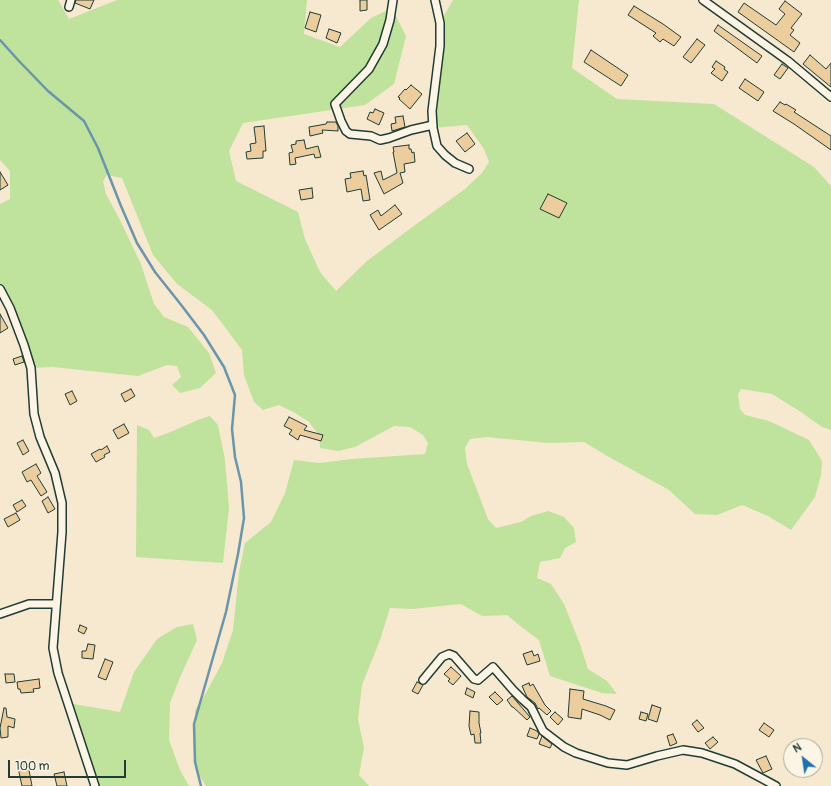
<!DOCTYPE html>
<style>
body{margin:0}
#map{position:relative;width:831px;height:786px;overflow:hidden;background:#f7e9d0;font-family:Pangolin,sans-serif}
canvas{display:block}
.north{position:absolute;left:783px;top:738px;width:40px;height:40px;box-sizing:border-box;background:#fcf5e5;border:1px solid #a4ab9e;border-radius:50%;rotate:330deg;font-size:11px;font-weight:700;line-height:16px;text-align:center;color:#1f3d34}
.north::after{content:'';display:block;margin:auto;width:14px;height:18px;background:#1f6fb2;clip-path:polygon(50% 0,100% 100%,50% 72%,0 100%)}
.scale{position:absolute;left:8px;top:760px;width:118px;height:18px;box-sizing:border-box;border:2px solid #1f3d34;border-top:0;padding-left:5px;font-size:12px;line-height:14px;white-space:nowrap;color:#1f3d34;-webkit-text-stroke:3px #fcf5e5;paint-order:stroke}
</style>
<div id="map">
<canvas width="831" height="786"></canvas>
<div class="north">N</div>
<div class="scale">100 m</div>
</div>
<script>
const ctx = document.querySelector('canvas').getContext('2d');
ctx.lineJoin = 'round';
function fillPath(path, color) { ctx.fillStyle = color; ctx.fill(path, 'evenodd'); }
const shape = rows => new Path2D(rows.map(r => 'M' + r).join(''));
function trace(path, color, width, dash) { ctx.strokeStyle = color; ctx.lineWidth = width; ctx.lineCap = dash ? 'butt' : 'round'; ctx.setLineDash(dash || []); ctx.stroke(path); }
const green = shape([
 [0,0,58,0,69,19,117,0,307,0,304,34,340,47,371,18,392,8,406,36,394,84,365,105,243,123,229,151,236,181,298,212,305,239,320,272,336,291,367,261,415,225,465,189,482,173,489,162,484,149,467,125,433,128,440,23,453,0,579,0,572,68,617,99,714,104,814,167,831,186,831,430,822,427,801,412,772,394,741,389,738,394,740,409,745,415,769,421,809,440,822,461,821,475,815,497,791,530,768,516,742,505,717,515,695,514,669,490,609,457,584,442,548,443,486,437,470,439,465,448,467,464,488,519,496,528,521,522,531,516,548,511,564,517,574,528,576,542,565,548,560,558,540,562,537,578,551,584,564,604,580,644,588,669,607,681,617,694,602,693,550,676,539,640,524,629,507,615,482,616,461,604,412,609,390,608,380,640,362,685,358,719,364,748,359,775,369,786,206,786,197,772,194,754,195,710,206,693,222,663,233,630,239,572,245,543,271,522,285,493,294,460,319,463,352,459,425,454,428,443,423,435,410,427,394,426,355,447,338,451,320,448,319,435,309,422,295,413,279,405,263,410,254,402,244,375,242,350,212,310,177,284,153,255,122,178,107,175,103,181,106,194,119,218,141,264,154,304,164,317,188,327,209,353,216,373,200,388,180,393,172,385,181,377,177,366,167,365,138,376,52,367,31,368,0,289,0,204,10,199,10,171,0,160],
 [210,416,218,425,225,460,229,508,223,563,136,557,137,425,149,430,154,438,168,433,198,420],
 [193,624,197,640,181,675,170,703,169,740,180,770,189,786,95,786,68,703,120,712,134,672,157,639,177,627]
]);
const stream = shape([
 [0,40,18,60,48,91,84,121,98,148,121,206,137,243,155,272,182,306,204,335,224,367,235,395,232,429,235,457,241,482,244,518,238,554,226,612,194,724,195,762,201,786]
]);
const building = shape([
 [76,0,94,0,90,9,75,3,76,0],
 [360,0,367,0,367,10,360,11,360,0],
 [785,1,802,14,791,28,794,30,790,35,800,43,794,52,738,12,744,3,776,25,785,14,779,9,785,1],
 [634,6,663,24,681,37,674,46,663,39,660,42,653,36,656,33,628,15,634,6],
 [310,12,321,15,316,32,305,28,310,12],
 [718,25,762,56,757,63,714,31,718,25],
 [329,29,341,33,337,43,326,38,329,29],
 [697,39,705,45,691,63,683,57,697,39],
 [591,50,628,75,621,86,584,62,591,50],
 [810,55,826,69,831,63,831,87,803,64,810,55],
 [716,61,725,67,724,69,728,72,722,81,711,73,715,69,712,67,716,61],
 [782,64,788,68,780,79,774,75,782,64],
 [745,79,764,92,758,101,739,88,745,79],
 [411,85,422,94,410,109,399,99,400,98,398,97,405,89,406,90,411,85],
 [780,102,785,105,786,104,796,110,794,112,831,136,831,150,794,124,773,111,780,102],
 [375,109,384,113,379,125,367,119,370,112,373,113,375,109],
 [403,116,405,127,392,131,391,124,396,123,395,117,403,116],
 [327,122,336,122,338,126,338,131,322,130,323,133,310,136,309,127,326,124,327,122],
 [264,126,266,151,263,151,263,158,247,159,246,152,251,151,250,144,256,143,254,127,264,126],
 [467,133,475,144,465,152,456,141,467,133],
 [304,140,306,149,318,146,321,157,315,158,314,154,295,158,296,164,290,165,289,153,293,152,291,145,296,144,296,141,304,140],
 [409,145,409,149,411,149,412,153,414,152,415,162,404,164,405,172,400,173,403,183,384,194,374,173,381,171,383,180,397,173,393,152,394,152,393,147,409,145],
 [363,171,364,176,366,175,370,200,363,201,361,189,347,192,345,179,351,178,350,173,363,171],
 [0,172,8,185,0,190,0,172],
 [312,188,313,198,301,200,299,190,312,188],
 [548,194,567,203,559,218,540,209,548,194],
 [395,205,402,214,379,230,370,215,378,210,381,216,395,205],
 [0,314,8,328,0,333,0,314],
 [22,356,24,362,15,365,13,359,22,356],
 [131,389,135,396,125,402,121,394,131,389],
 [72,391,77,401,70,405,65,394,72,391],
 [289,417,307,426,304,430,323,435,321,441,300,435,298,440,289,434,292,430,284,426,289,417],
 [124,424,129,433,118,439,113,430,124,424],
 [23,440,29,451,23,455,17,443,23,440],
 [107,446,110,452,104,455,105,457,96,462,91,454,100,449,101,450,107,446],
 [36,464,41,473,37,476,47,492,41,496,31,480,27,482,22,472,36,464],
 [48,497,55,509,48,513,42,501,48,497],
 [22,500,26,506,17,512,13,505,22,500],
 [16,513,20,520,8,527,4,519,16,513],
 [80,625,87,628,84,634,78,631,80,625],
 [88,644,95,645,93,659,82,658,82,651,86,651,88,644],
 [532,651,534,656,538,654,540,661,527,665,523,654,532,651],
 [105,659,113,662,106,680,98,677,105,659],
 [451,667,461,676,453,685,448,681,450,679,444,674,451,667],
 [5,674,14,674,15,682,6,683,5,674],
 [39,679,40,688,33,689,34,692,21,693,20,689,18,689,17,682,39,679],
 [417,682,423,685,418,694,412,691,417,682],
 [529,683,530,686,533,684,545,705,551,711,547,715,539,708,538,709,535,703,527,697,522,686,529,683],
 [467,688,475,692,473,698,465,694,467,688],
 [570,689,584,691,583,699,606,706,615,710,610,720,600,715,582,709,581,719,568,717,570,689],
 [495,692,503,700,497,705,489,697,495,692],
 [512,696,530,717,527,720,513,707,512,707,507,700,512,696],
 [652,705,661,708,657,722,648,719,652,705],
 [4,708,6,708,7,717,15,719,14,728,8,726,8,737,1,738,0,728,4,708],
 [470,711,479,712,479,723,481,733,480,733,481,743,475,743,474,734,471,735,469,726,470,711],
 [555,712,563,719,558,725,550,717,555,712],
 [641,712,648,714,646,721,639,719,641,712],
 [697,720,704,728,698,732,692,724,697,720],
 [764,723,774,730,769,737,759,730,764,723],
 [530,728,537,731,539,734,537,739,527,736,530,728],
 [673,734,677,743,670,746,667,736,673,734],
 [542,736,552,744,550,748,539,744,542,736],
 [713,737,718,742,710,749,705,743,713,737],
 [766,756,772,769,763,773,756,760,766,756],
 [17,763,30,764,29,770,32,786,22,786,17,763],
 [64,772,67,786,57,786,54,774,64,772]
]);
const minor = shape([
 [393,0,390,20,383,44,369,69,335,104,341,121,346,131,350,134,371,136,380,140,389,138,411,130,433,125],
 [435,0,440,23,440,46,432,111,433,128,437,146,445,155,455,163,469,169],
 [703,0,788,61,831,97],
 [69,7,71,0],
 [0,289,10,308,24,345,31,368,34,414,40,437,55,473,62,503,62,532,53,648,58,673,95,786],
 [0,614,29,604,56,604],
 [423,680,442,657,449,654,454,656,474,679,478,680,493,667,513,690,522,699,531,707,543,731,564,747,576,753,608,763,627,765,657,756,683,750,702,753,735,764,776,786]
]);
fillPath(green, '#bfe29c');
trace(stream, '#6996ab', 2.5);
fillPath(building, '#ebcd9e');
trace(building, '#1f3d34', 1);
trace(minor, '#1f3d34', 10);
trace(minor, '#fcf5e5', 7);
</script>
